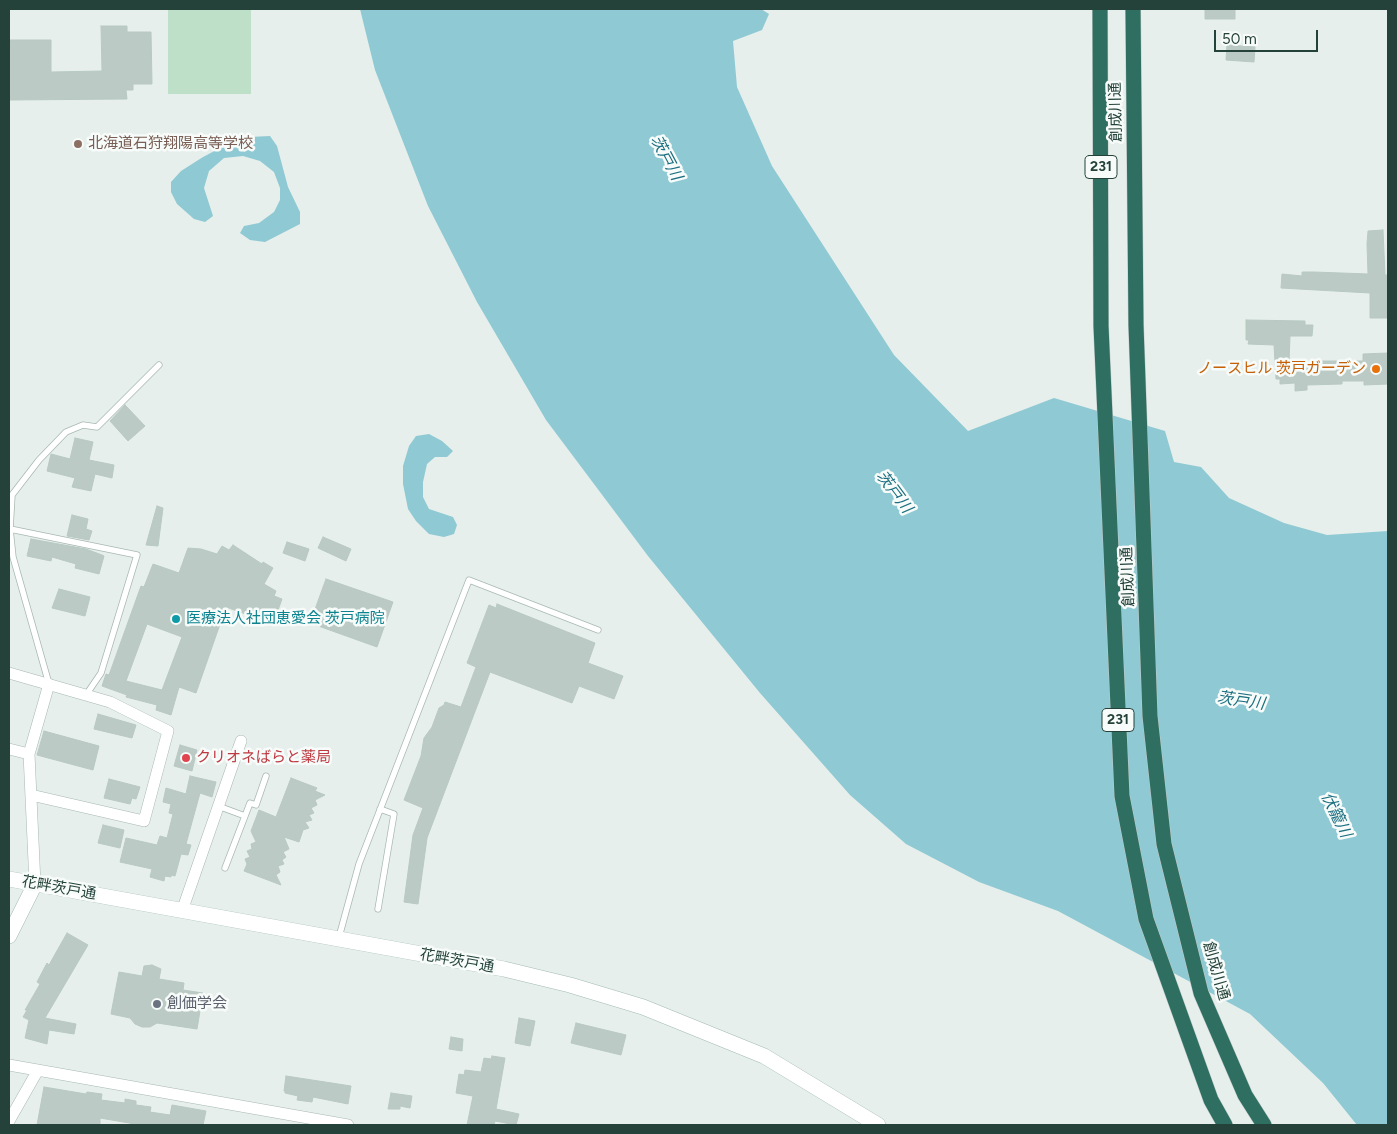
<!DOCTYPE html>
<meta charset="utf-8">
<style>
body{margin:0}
#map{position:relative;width:1397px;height:1134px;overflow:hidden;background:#e6efeb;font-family:Figtree,sans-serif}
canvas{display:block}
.frame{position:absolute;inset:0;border:10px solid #24423a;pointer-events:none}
.scale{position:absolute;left:1214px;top:30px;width:104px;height:22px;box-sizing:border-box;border:2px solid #24423a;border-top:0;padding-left:6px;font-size:15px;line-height:18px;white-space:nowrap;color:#24423a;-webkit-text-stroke:4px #f7fbf9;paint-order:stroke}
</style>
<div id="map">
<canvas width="1397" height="1134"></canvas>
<div class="frame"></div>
<div class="scale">50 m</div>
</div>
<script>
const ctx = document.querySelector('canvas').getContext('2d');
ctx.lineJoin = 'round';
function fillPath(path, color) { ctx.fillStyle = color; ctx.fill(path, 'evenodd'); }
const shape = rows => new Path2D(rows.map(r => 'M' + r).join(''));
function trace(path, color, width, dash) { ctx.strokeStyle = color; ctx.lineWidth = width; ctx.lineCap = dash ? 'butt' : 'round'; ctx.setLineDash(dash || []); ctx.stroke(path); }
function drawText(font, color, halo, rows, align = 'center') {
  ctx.font = font + ' Figtree,"Noto Sans JP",sans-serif'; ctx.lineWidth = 5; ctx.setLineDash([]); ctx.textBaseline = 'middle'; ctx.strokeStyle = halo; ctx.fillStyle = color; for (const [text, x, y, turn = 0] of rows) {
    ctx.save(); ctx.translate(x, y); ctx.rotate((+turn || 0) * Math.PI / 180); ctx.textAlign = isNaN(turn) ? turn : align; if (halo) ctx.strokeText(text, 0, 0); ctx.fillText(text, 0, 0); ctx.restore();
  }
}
const green = shape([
 [168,9,251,9,251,94,168,94]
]);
const water = shape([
 [360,9,761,9,769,14,762,30,733,41,737,87,772,166,894,355,968,431,1054,398,1165,431,1174,462,1201,467,1229,498,1284,523,1327,535,1388,531,1388,1125,1357,1125,1323,1083,1250,1014,1058,911,979,882,906,844,850,795,760,693,648,556,546,420,477,302,428,206,375,70],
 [270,136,277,146,288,187,300,212,300,224,265,242,250,240,240,233,244,226,259,223,274,212,280,200,280,188,274,172,260,161,243,156,224,158,209,171,204,188,213,216,205,222,194,219,177,204,171,192,171,182,181,171,203,157,224,146,250,137],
 [429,434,442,441,453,451,447,457,435,457,427,464,423,482,423,497,429,509,453,517,457,525,454,534,444,537,429,534,416,521,408,509,403,484,403,466,409,446,416,436]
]);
const building = shape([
 [1205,9,1235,9,1235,19,1205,19,1205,9],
 [101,26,127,26,127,32,151,32,152,84,133,84,133,90,126,90,127,99,9,100,9,40,51,40,51,72,102,71,101,26],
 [1227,45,1255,47,1254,62,1226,60,1227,45],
 [1383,230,1385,275,1388,275,1388,318,1370,318,1370,293,1281,288,1282,274,1302,276,1302,272,1314,272,1368,274,1367,244,1368,231,1383,230],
 [1246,320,1305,321,1305,325,1313,325,1312,336,1290,336,1289,363,1318,362,1318,361,1363,361,1363,354,1388,353,1388,384,1364,385,1364,381,1342,381,1342,384,1307,385,1307,390,1295,391,1295,383,1280,384,1280,379,1276,379,1274,345,1248,344,1249,340,1246,340,1246,320],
 [125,405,145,426,128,441,110,421,125,405],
 [75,438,93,442,89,460,114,465,112,478,95,474,91,491,72,487,75,478,47,471,51,454,70,459,75,438],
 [157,506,163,508,158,546,146,545,157,506],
 [72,515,88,519,86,529,92,531,89,540,67,536,72,515],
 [323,537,351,549,346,561,318,548,323,537],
 [31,539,86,549,102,555,104,556,99,574,75,568,76,564,52,557,51,561,27,556,31,539],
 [287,542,309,549,305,561,283,553,287,542],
 [233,545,262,564,263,562,273,568,264,584,276,591,274,596,282,599,277,613,269,610,265,621,226,607,196,693,179,687,171,715,156,710,157,705,126,697,127,695,102,686,106,674,109,675,141,586,144,587,153,564,179,573,188,548,201,549,217,554,222,546,229,550,233,545],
 [147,624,182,637,162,690,126,681,147,624],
 [326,579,393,602,377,647,310,623,326,579],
 [59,589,90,597,85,616,52,608,59,589],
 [497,604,595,643,588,663,623,676,614,699,579,686,572,703,490,672,427,838,418,904,404,902,413,835,423,808,404,800,421,756,424,738,432,727,439,708,444,705,445,702,461,707,476,667,467,663,489,605,496,608,497,604],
 [98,714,136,725,132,738,94,729,98,714],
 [44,731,99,746,93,770,37,755,44,731],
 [180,745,197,750,192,771,174,766,180,745],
 [190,776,216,782,212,797,200,793,186,844,191,845,188,855,181,854,175,876,171,875,171,877,165,876,164,881,150,877,152,869,120,862,126,838,157,845,160,836,167,838,173,814,169,813,171,804,163,802,166,788,186,794,190,776],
 [291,778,317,788,315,791,325,795,315,800,317,805,311,808,314,813,309,815,312,820,305,822,309,828,303,830,299,842,284,837,289,849,283,852,286,857,282,860,284,864,278,866,280,872,276,875,281,885,244,871,247,864,245,859,250,857,247,851,252,849,251,844,256,842,251,831,259,810,276,817,291,778],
 [109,779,140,787,136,799,132,798,130,804,104,798,109,779],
 [103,825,124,830,120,848,98,843,103,825],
 [67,933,88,945,45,1018,76,1024,74,1034,49,1030,47,1044,25,1038,29,1020,23,1017,27,1010,25,1010,40,984,37,982,47,963,49,965,67,933],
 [152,965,161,969,159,979,184,983,183,990,203,993,197,1029,157,1023,150,1027,142,1027,135,1024,130,1018,111,1014,119,972,142,976,144,966,152,965],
 [519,1018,535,1021,530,1046,515,1043,519,1018],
 [576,1023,626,1035,621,1055,571,1043,576,1023],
 [451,1037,463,1039,462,1051,449,1049,451,1037],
 [492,1056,505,1058,496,1109,519,1114,516,1125,495,1121,494,1125,467,1125,473,1096,456,1093,459,1074,464,1075,465,1070,481,1072,484,1058,491,1059,492,1056],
 [286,1076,351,1086,348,1104,313,1097,312,1102,297,1100,298,1096,285,1093,285,1091,284,1091,286,1076],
 [44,1087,86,1094,87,1092,102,1094,101,1100,125,1103,125,1099,136,1101,136,1105,151,1107,150,1112,170,1115,172,1105,206,1111,203,1125,134,1125,135,1124,100,1118,100,1125,37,1125,44,1087],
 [391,1093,412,1096,410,1108,400,1106,400,1109,388,1109,391,1093]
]);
const lane = shape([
 [10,529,137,555,101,673,86,695],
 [49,684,13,557,10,529,12,495,39,460,66,432,83,425,97,427,159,365],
 [218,806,245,816,225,868],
 [245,816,250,803,256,805,266,776],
 [378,909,394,814,380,809],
 [339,937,359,864,469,580,598,630]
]);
const street = shape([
 [9,673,110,702,168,731,144,821,31,795],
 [9,749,29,754],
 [35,884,29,754,49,684],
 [182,911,241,741],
 [9,1065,348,1125],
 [9,1121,38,1070]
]);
const secondary = shape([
 [9,879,504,969,570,985,643,1007,764,1056,878,1125],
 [9,936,35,884]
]);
const highway = shape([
 [1100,9,1101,326,1122,796,1146,919,1211,1100,1225,1125],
 [1133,9,1136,325,1150,716,1164,844,1201,993,1245,1095,1264,1125]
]);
const markers = [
 [78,144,5,"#8d6e63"],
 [1376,369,5,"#e8710a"],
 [176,619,5,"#0f9aa8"],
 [186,758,5,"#e0444e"],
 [157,1004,5,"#6b7280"]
];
const shields = [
 [1101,167,32],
 [1118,720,32]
];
const shieldNames = [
 ["231",1101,167],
 ["231",1118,720]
];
const streetNames = [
 ["創成川通",1116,112,-91],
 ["創成川通",1128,577,-92],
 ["花畔茨戸通",59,888,10],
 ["花畔茨戸通",457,961,10],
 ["創成川通",1216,971,74]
];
const educationNames = [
 ["北海道石狩翔陽高等学校",88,144]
];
const foodNames = [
 ["ノースヒル 茨戸ガーデン",1366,369]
];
const cultureNames = [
 ["医療法人社団恵愛会 茨戸病院",186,619]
];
const healthNames = [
 ["クリオネばらと薬局",196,758]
];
const worshipNames = [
 ["創価学会",167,1004]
];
const waterNames = [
 ["茨戸川",666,158,62],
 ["茨戸川",894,492,53],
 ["茨戸川",1241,701,8],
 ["伏籠川",1336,815,64]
];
fillPath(green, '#bfe0c8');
fillPath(water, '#8ec9d4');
fillPath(building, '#bbcac4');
trace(building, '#b8c9c2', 1);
trace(lane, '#a8b8b2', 7);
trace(street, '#a8b8b2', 12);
trace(secondary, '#a4bbb3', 16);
trace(highway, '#c2cac8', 16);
trace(lane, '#fff', 5.5);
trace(street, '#fff', 11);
trace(secondary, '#fff', 15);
trace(highway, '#2f6f62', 15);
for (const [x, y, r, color] of markers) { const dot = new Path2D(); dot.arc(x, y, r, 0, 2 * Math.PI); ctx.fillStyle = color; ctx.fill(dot); trace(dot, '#f7fbf9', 2); }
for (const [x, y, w] of shields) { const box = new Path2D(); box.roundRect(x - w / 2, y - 11.5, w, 23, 4); ctx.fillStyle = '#f7fbf9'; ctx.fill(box); trace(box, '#24423a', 1); }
drawText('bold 14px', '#24423a', null, shieldNames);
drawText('15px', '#24423a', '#f7fbf9', streetNames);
drawText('15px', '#785e54', '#f7fbf9', educationNames, 'left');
drawText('15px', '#c56008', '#f7fbf9', foodNames, 'right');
drawText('15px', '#0d838f', '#f7fbf9', cultureNames, 'left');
drawText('15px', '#be3a42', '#f7fbf9', healthNames, 'left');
drawText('15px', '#5b616d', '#f7fbf9', worshipNames, 'left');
drawText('italic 16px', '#1c6f80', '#f7fbf9', waterNames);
</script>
